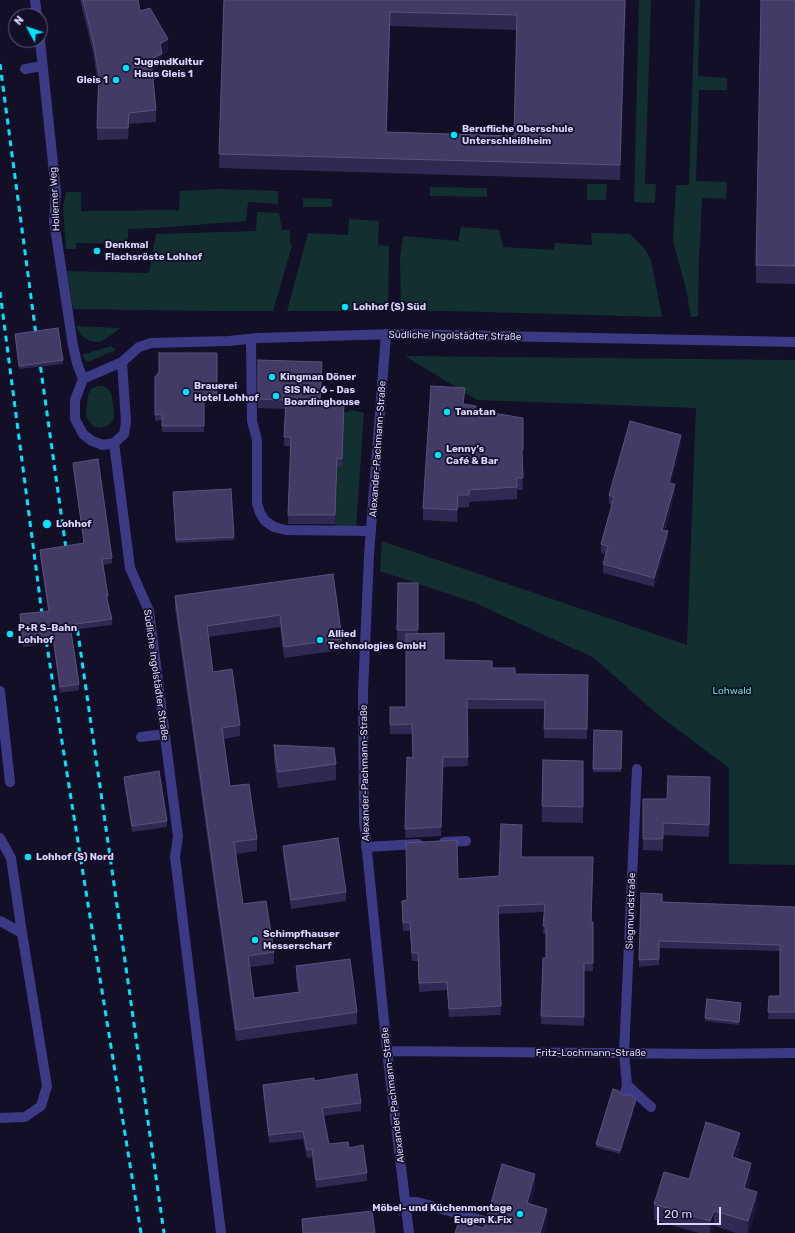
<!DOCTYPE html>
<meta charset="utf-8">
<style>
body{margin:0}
#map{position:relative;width:795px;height:1233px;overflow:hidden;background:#130f26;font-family:Rubik,sans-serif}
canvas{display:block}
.north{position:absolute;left:8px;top:8px;width:40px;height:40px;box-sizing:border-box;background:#130f26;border:1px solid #625e7d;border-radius:50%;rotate:310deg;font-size:11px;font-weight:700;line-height:16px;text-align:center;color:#d9d4ff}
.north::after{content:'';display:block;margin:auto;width:14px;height:18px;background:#00e5ff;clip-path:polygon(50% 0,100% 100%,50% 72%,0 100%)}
.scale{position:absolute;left:657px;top:1207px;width:64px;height:18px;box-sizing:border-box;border:2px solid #d9d4ff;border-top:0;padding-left:5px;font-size:12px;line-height:14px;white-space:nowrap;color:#d9d4ff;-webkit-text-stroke:3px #130f26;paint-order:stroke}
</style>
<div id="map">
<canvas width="795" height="1233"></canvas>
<div class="north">N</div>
<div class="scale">20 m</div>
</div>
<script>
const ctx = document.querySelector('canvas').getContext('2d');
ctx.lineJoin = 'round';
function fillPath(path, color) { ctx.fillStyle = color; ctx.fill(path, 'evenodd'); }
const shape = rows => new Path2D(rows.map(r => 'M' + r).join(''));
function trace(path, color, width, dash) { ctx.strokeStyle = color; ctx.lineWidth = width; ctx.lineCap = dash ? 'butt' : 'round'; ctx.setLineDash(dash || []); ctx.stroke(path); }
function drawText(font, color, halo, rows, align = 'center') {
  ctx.font = font + ' Rubik,sans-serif'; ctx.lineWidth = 3.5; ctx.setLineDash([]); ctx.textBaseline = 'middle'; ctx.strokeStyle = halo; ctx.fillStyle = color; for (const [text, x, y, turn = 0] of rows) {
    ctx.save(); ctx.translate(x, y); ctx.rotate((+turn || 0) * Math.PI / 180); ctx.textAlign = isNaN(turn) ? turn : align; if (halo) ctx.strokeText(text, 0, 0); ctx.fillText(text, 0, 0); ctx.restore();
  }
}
const green = shape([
 [639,0,651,0,645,184,656,184,655,203,634,202],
 [695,0,700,0,698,76,727,78,727,90,699,90,696,181,727,182,726,199,702,198,700,246,699,254,698,316,691,317,686,289,673,241,676,185,689,185],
 [587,184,607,184,606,200,587,200],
 [430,187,487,188,487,197,430,196],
 [219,189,278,191,278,204,248,202,246,221,157,228,128,229,128,244,76,243,76,249,66,249,63,208,66,192,81,192,81,211,179,210,180,191],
 [303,198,332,199,332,207,303,207],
 [257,212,279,213,282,230,290,230,290,242,292,246,273,311,214,311,73,309,67,271,149,273,156,234,256,231],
 [349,219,379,221,378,245,389,246,388,311,287,311,308,233,348,235],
 [461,227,499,230,503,247,554,250,555,243,592,245,591,233,630,234,644,248,651,260,662,317,448,311,401,311,400,257,403,236,458,241],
 [76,326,121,328,101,342,90,341,82,336],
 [111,346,116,350,87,362,82,355],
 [405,356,795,360,795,865,729,864,729,768,657,714,594,658,473,602,380,571,382,541,687,645,696,408,477,400],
 [98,386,103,386,109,390,112,396,114,416,113,420,109,425,100,428,95,427,90,423,86,416,88,395,91,389],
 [352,410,364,413,356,529,335,528,337,467,342,467,344,413]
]);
const service = shape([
 [25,69,42,66],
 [251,339,252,421,257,440,257,503,260,513,265,521,274,527,286,530,371,531],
 [130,568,149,611,178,837,175,857,221,1233],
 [0,691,10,782],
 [141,737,165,734],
 [0,838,11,858,22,933,47,1086,41,1106,25,1117,0,1118],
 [444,842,466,841],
 [366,847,418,844],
 [0,921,22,933],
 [624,1053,627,1085,625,1093],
 [627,1085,651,1107],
 [406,1202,417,1202,485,1221]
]);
const minor = shape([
 [35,0,37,16],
 [40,40,56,192,54,221,73,346,77,363,83,379],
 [386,334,369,555,363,692,364,821,387,1051,409,1233],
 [122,362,126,422,124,434,114,443,103,445,92,441,83,434,75,419,75,400,83,379,122,362,139,347,151,343,229,341,258,338,396,334,795,342],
 [114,443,130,568],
 [387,1051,706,1054,795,1053],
 [624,1053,637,769]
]);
const rail = shape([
 [0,64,37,342],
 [0,292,42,614,69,786,141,1233],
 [39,356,67,556],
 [76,619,164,1233]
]);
const wall = shape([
 [80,0,138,0,140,11,168,51,162,54,162,65,152,70,156,110,156,122,129,124,128,139,97,140,98,84,93,52],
 [224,0,626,0,620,180,219,168],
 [390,26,517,30,514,136,387,132],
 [795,0,795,284,756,283,756,265],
 [15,334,63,360,63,364,19,369],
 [217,353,217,401,204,401,204,432,162,432,162,420,155,421,155,377],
 [258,360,322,371,320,401,344,411,342,467,337,467,335,524,288,524,291,446,284,446,285,409,258,408],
 [464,404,476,410,523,418,522,462,523,490,517,490,517,499,469,502,469,507,458,508,457,522,423,520,423,508],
 [681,444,671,483,675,493,665,530,668,540,654,587,603,573,603,564,606,554,601,553,601,544,612,505,609,504,609,495],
 [73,463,112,558,112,563,103,565,108,596,108,601,112,619,112,625,71,630,79,684,79,690,60,693,53,642,23,647,20,619,20,614,48,611,40,556,40,550,84,543,73,469],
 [231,489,234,540,176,543,173,492],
 [333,574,342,639,342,650,284,658,280,627,208,637,213,672,240,725,240,736,224,739,230,786,257,839,257,851,236,854,243,904,274,952,274,964,250,967,254,998,298,992,296,978,296,966,357,1012,357,1024,236,1041,175,608,175,596],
 [398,583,418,583,418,634,444,660,492,668,515,674,588,675,587,739,544,738,545,709,467,709,468,766,443,767,441,836,405,838,407,757,413,758,412,734,390,734,390,707,406,707,406,643,397,643],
 [594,730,622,731,621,772,593,772],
 [274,745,336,764,336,780,278,788,274,761],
 [583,761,583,823,542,822,542,806],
 [124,777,167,821,167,827,132,832,124,783],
 [710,789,709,837,663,835,663,851,643,850,643,799,667,799],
 [283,846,346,892,346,901,291,909,283,855],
 [521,857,591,922,593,922,593,971,584,971,584,1026,541,1024,543,958,546,958,546,934,543,934,544,912,498,914,501,1015,449,1017,447,990,419,992,418,961,412,961,410,931,403,931,402,901,407,901,458,879,499,876],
 [641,893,662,902,795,907,795,1019,768,1019,769,996,780,996,780,951,659,948,659,965,639,967],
 [741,1003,739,1025,705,1021,705,1018],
 [314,1081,361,1103,361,1111,323,1116,329,1144,349,1148,367,1173,367,1181,316,1188,312,1157,307,1158,303,1139,269,1143,263,1093,263,1085],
 [623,1096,636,1102,620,1154,596,1147,596,1144],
 [740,1148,737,1158,751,1178,748,1189,757,1207,749,1233,736,1233,714,1226,712,1233,699,1233,654,1220,654,1204,689,1179]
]);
const shadedWall = shape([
 [625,0,626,0,620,180,620,165],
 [390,12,390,26,386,147,386,132],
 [168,39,168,51,162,54,162,65,151,71,151,59,160,44],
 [681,435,681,444,669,492,669,483],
 [675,484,675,493,662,538,662,530],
 [458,495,458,508,457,522,457,510],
 [668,531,668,540,654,587,654,578],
 [636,1099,636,1102,620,1154,620,1151],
 [740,1133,740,1148,732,1173,732,1157],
 [751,1163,751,1178,744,1203,744,1188],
 [535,1174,535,1190,527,1219,527,1203],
 [757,1192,757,1207,749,1233,748,1233,748,1221],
 [547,1209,547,1225,545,1233,540,1233],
 [714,1211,714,1226,712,1233,710,1233,710,1221]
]);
const building = shape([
 [83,0,138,0,140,11,150,8,168,39,160,44,162,54,151,59,156,110,129,113,128,128,97,128,99,74,93,41,83,0],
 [224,0,625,0,620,165,219,154,224,0],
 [390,12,517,15,514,136,386,132,390,12],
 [761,0,795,0,795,266,756,265,761,0],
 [58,328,63,360,19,366,15,334,58,328],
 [159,353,217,353,217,395,204,395,204,426,162,426,162,414,155,415,155,377,159,372,159,353],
 [258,360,322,362,320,401,344,402,342,459,337,458,335,515,288,515,291,437,284,437,286,400,258,399,258,360],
 [431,386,465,388,463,404,476,406,475,410,523,418,523,450,522,450,523,478,517,478,517,487,469,490,469,495,458,495,457,510,423,508,431,386],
 [630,421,681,435,669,483,675,484,662,530,668,531,654,578,603,564,608,546,601,544,614,497,609,495,630,421],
 [98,459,112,558,102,559,108,596,106,596,112,619,70,625,79,684,60,687,53,636,23,641,20,614,49,611,40,550,84,543,73,463,98,459],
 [231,489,234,537,176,540,173,492,231,489],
 [333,574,342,639,284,647,280,615,207,626,213,672,232,669,240,725,222,728,230,786,249,784,257,839,234,842,243,904,266,901,274,952,248,956,254,998,300,992,296,966,350,959,357,1012,236,1030,175,596,333,574],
 [398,583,418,583,418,630,397,630,398,583],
 [444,633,444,660,492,661,492,668,515,668,515,674,588,675,587,729,544,729,545,700,467,699,468,757,443,757,441,827,405,829,407,757,413,758,412,724,390,725,390,707,406,707,406,634,444,633],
 [594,730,622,731,621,769,593,769,594,730],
 [274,745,334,748,336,764,278,772,274,745],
 [543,760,583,761,583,807,542,806,543,760],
 [159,771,167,821,132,826,124,777,159,771],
 [668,776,710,777,709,825,663,823,663,839,643,839,643,799,667,799,668,776],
 [501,824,522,825,521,857,593,857,591,922,593,922,593,963,584,963,584,1017,541,1016,543,958,546,958,546,926,543,926,545,904,498,906,501,1006,449,1009,447,982,419,983,418,953,412,953,410,922,403,923,402,901,407,900,406,843,457,840,458,879,499,876,501,824],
 [338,838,346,892,291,900,283,846,338,838],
 [641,893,662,894,662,902,795,907,795,1012,768,1012,769,996,780,996,780,945,659,941,659,959,639,960,641,893],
 [707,999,741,1003,739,1022,705,1018,707,999],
 [357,1074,361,1103,322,1108,329,1144,348,1142,349,1148,363,1145,367,1173,316,1180,312,1149,307,1150,303,1131,269,1135,263,1085,314,1078,314,1081,357,1074],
 [613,1089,619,1091,623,1096,626,1096,630,1094,636,1099,620,1151,596,1144,613,1089],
 [706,1122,740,1133,732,1157,751,1163,744,1188,757,1192,748,1221,714,1211,710,1221,654,1204,664,1172,689,1179,706,1122],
 [502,1164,535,1174,527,1203,547,1209,540,1233,455,1233,459,1221,484,1228,489,1210,491,1207,491,1203,502,1164],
 [372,1211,375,1233,303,1233,302,1219,372,1211]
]);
const markers = [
 [126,68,4,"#00e5ff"],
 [116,80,4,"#00e5ff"],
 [454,135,4,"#00e5ff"],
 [97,251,4,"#00e5ff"],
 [345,307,4,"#00e5ff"],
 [272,377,4,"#00e5ff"],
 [186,392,4,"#00e5ff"],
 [276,396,4,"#00e5ff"],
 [447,412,4,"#00e5ff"],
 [438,455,4,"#00e5ff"],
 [47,524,5,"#00e5ff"],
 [10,634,4,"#00e5ff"],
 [320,640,4,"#00e5ff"],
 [28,857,4,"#00e5ff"],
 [255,940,4,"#00e5ff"],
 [520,1214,4,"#00e5ff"]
];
const poiNames = [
 ["JugendKultur",134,62],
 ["Haus Gleis 1",134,74],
 ["Gleis 1",108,80,"right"],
 ["Berufliche Oberschule",462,129],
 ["Unterschleißheim",462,141],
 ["Denkmal",105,245],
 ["Flachsröste Lohhof",105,257],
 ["Lohhof (S) Süd",353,307],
 ["Kingman Döner",280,377],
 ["Brauerei",194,386],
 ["Hotel Lohhof",194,398],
 ["SIS No. 6 - Das",284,390],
 ["Boardinghouse",284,402],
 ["Tanatan",455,412],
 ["Lenny’s",446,449],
 ["Café & Bar",446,461],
 ["Lohhof",56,524],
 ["P+R S-Bahn",18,628],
 ["Lohhof",18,640],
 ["Allied",328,634],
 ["Technologies GmbH",328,646],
 ["Lohhof (S) Nord",36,857],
 ["Schimpfhauser",263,934],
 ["Messerscharf",263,946],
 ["Möbel- und Küchenmontage",512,1208,"right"],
 ["Eugen K.Fix",512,1220,"right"]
];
const streetNames = [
 ["Hollerner Weg",55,199,-93],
 ["Südliche Ingolstädter Straße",455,336,1],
 ["Alexander-Pachmann-Straße",378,449,-86],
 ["Südliche Ingolstädter Straße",156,675,82],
 ["Alexander-Pachmann-Straße",365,773,-91],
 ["Siegmundstraße",631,911,-88],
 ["Fritz-Lochmann-Straße",591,1053],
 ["Alexander-Pachmann-Straße",393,1095,-97]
];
const parkNames = [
 ["Lohwald",732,691]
];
fillPath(green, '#12302f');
trace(service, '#3d3a85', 10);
trace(minor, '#3d3a85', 10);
trace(rail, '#00e5ff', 3, [6, 5]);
fillPath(wall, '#312854');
fillPath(shadedWall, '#1d163a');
fillPath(building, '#433a66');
trace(building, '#5a527e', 1);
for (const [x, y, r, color] of markers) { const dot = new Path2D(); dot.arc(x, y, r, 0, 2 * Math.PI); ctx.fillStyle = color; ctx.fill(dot); trace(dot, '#130f26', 1.5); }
drawText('bold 10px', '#d9d4ff', '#130f26', poiNames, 'left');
drawText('10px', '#d9d4ff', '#130f26', streetNames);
drawText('10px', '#5fe0c0', '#130f26', parkNames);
</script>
